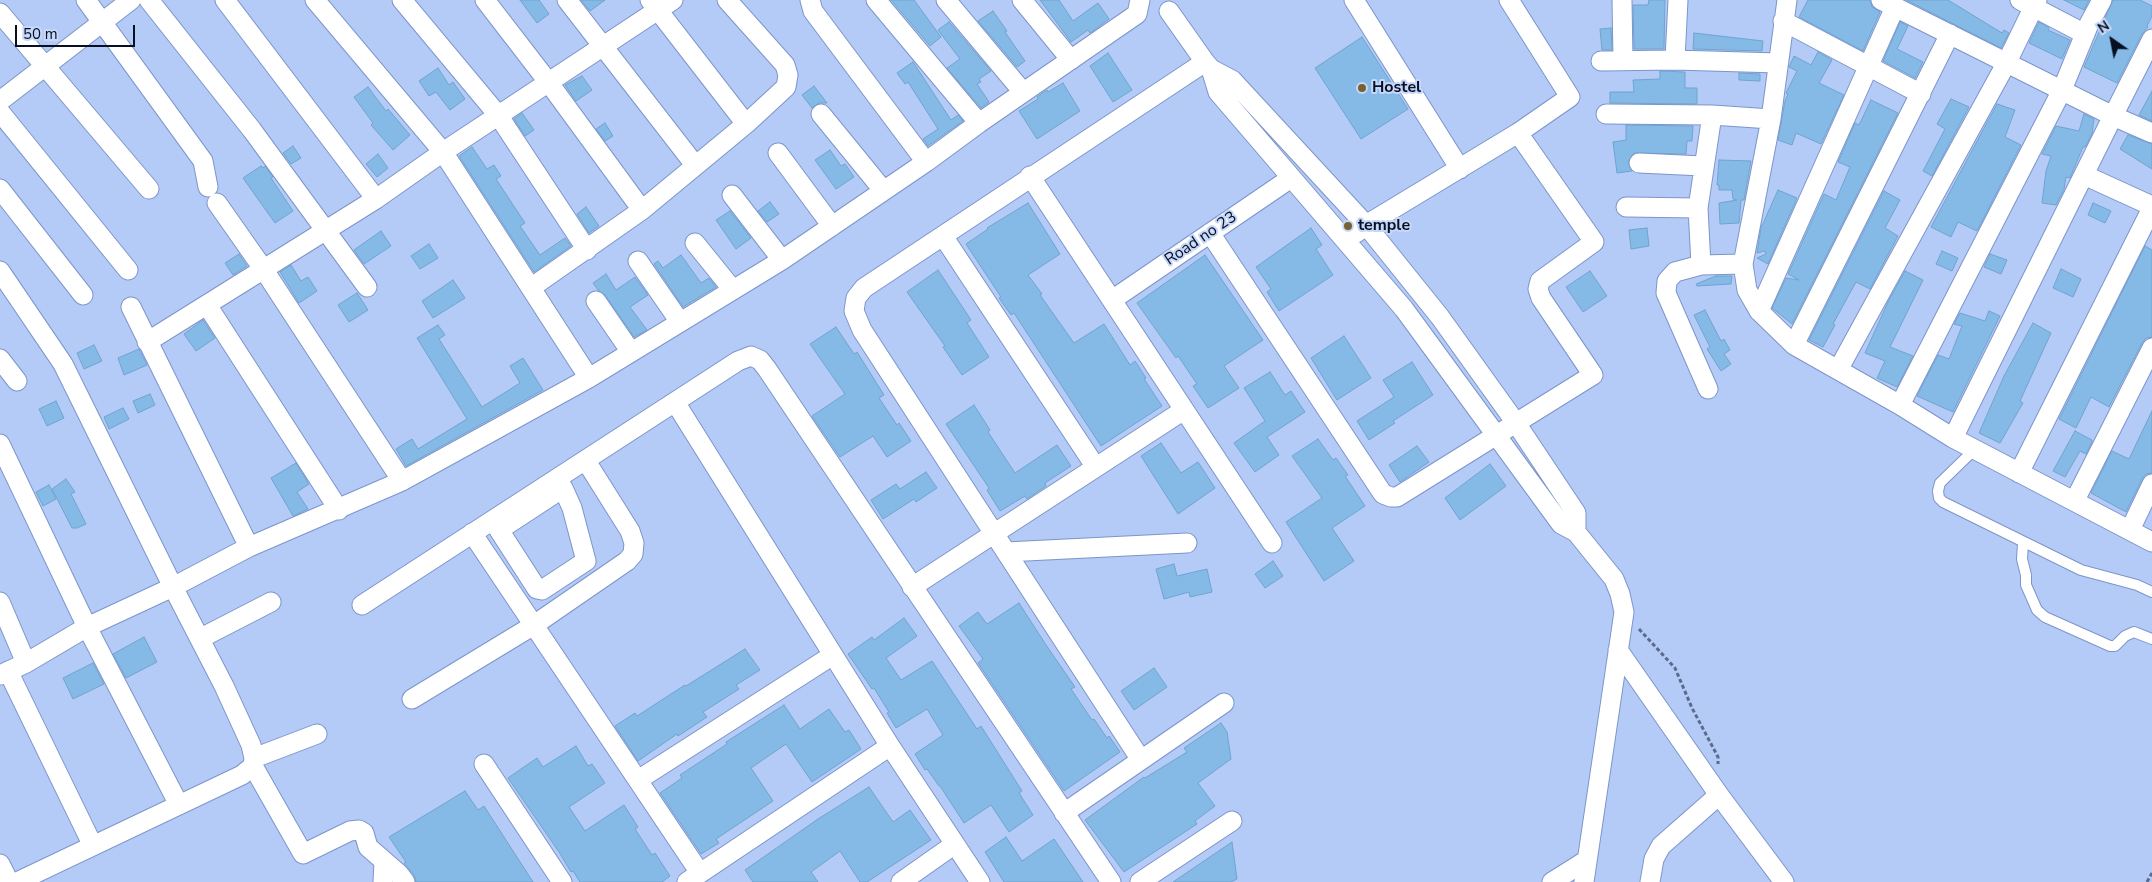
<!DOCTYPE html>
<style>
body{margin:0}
#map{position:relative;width:2152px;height:882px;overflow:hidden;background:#b4caf7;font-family:"Nunito Sans",sans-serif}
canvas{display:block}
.north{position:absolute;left:2087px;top:15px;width:50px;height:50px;-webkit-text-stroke:4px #c6d7f9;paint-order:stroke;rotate:327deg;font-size:14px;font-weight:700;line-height:20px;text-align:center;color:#071023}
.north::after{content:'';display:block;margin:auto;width:18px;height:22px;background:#071023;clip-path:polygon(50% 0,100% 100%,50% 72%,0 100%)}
.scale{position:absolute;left:15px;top:25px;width:120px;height:22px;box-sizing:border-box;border:2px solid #071023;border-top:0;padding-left:6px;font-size:15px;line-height:18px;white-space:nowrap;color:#071023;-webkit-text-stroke:4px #c6d7f9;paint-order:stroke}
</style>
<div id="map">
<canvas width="2152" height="882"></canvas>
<div class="north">N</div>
<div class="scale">50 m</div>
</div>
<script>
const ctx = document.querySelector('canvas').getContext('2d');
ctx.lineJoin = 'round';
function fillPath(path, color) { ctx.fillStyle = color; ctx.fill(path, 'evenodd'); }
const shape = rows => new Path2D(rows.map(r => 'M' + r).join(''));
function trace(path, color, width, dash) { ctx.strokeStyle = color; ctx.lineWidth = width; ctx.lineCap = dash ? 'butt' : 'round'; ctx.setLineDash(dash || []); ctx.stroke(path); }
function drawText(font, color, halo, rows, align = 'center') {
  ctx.font = font + ' "Nunito Sans",sans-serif'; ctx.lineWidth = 4; ctx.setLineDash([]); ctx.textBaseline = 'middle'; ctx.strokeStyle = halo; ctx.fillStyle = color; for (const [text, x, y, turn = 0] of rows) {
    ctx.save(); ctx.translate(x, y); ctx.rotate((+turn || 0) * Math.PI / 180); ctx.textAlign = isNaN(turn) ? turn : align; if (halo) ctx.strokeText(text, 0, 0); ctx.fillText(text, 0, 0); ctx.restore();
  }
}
const building = shape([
 [520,0,539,0,549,14,537,23,520,0],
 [581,0,605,0,590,11,581,0],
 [891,0,914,0,941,37,930,46,891,0],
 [1040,0,1059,0,1073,21,1098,3,1109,19,1090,33,1088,30,1071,42,1040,0],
 [1649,0,1665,0,1664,49,1634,49,1633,5,1648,5,1649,0],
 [1808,0,1870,0,1872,7,1880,12,1863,51,1799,17,1808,0],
 [1906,0,1948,0,2002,33,2004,30,2009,33,2001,48,1906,0],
 [2064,0,2089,0,2084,10,2064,0],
 [2113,0,2140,0,2152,6,2152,16,2147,26,2148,27,2142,34,2117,83,2084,67,2113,0],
 [993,11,1007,31,1005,32,1025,61,1017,67,978,21,993,11],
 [949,22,991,71,979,79,981,82,977,84,989,102,981,108,947,68,960,59,938,30,949,22],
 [1900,22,1908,26,1897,49,1923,62,1915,78,1883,61,1900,22],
 [2039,22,2049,28,2048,30,2070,40,2062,59,2029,43,2039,22],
 [1611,28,1612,50,1602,50,1600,29,1611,28],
 [1694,33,1763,41,1762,51,1693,49,1694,33],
 [1362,37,1408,109,1361,139,1315,68,1362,37],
 [1818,52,1832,60,1819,83,1844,95,1821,144,1796,133,1792,145,1778,140,1785,101,1788,94,1786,93,1797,71,1789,67,1790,65,1794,56,1811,65,1818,52],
 [1108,53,1132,90,1113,102,1090,66,1108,53],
 [913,62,951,120,958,115,963,121,928,146,923,139,938,129,908,82,905,84,897,73,913,62],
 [438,68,449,85,453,82,465,99,450,110,436,92,429,96,419,81,438,68],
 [1660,71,1685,72,1685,88,1697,88,1697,104,1610,103,1610,92,1634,92,1633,80,1660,79,1660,71],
 [1739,73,1760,74,1760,81,1739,80,1739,73],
 [582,76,592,90,576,101,565,85,582,76],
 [1063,83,1080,111,1037,139,1019,111,1038,99,1037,97,1047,90,1048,92,1063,83],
 [814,86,827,103,819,103,812,108,802,95,814,86],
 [368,87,386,111,388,109,410,135,393,150,371,125,373,123,354,97,368,87],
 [2152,91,2152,121,2139,115,2152,91],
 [1951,99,1969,107,1932,176,1923,171,1945,129,1937,124,1951,99],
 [1871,100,1898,113,1792,324,1772,308,1786,278,1799,280,1788,274,1824,194,1836,200,1850,167,1838,162,1855,123,1859,125,1871,100],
 [1997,104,2015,110,2005,137,2021,145,1977,231,1958,222,1951,237,1931,227,1997,104],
 [522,113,534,130,525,136,514,119,522,113],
 [2084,114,2094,119,2092,134,2085,147,2083,147,2070,178,2066,177,2064,189,2056,205,2042,203,2046,171,2051,156,2042,154,2056,126,2079,131,2084,114],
 [605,123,613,136,605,141,596,129,605,123],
 [1626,125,1693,126,1692,141,1687,141,1686,154,1634,153,1628,162,1632,171,1617,173,1613,142,1626,140,1626,125],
 [2128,135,2152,144,2152,169,2120,149,2128,135],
 [293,146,301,158,291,164,283,153,293,146],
 [472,147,487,169,494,165,501,176,496,179,525,223,520,226,540,255,565,238,571,246,534,272,459,156,472,147],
 [830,150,841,166,845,164,854,177,836,189,815,160,830,150],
 [378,154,388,168,377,177,366,164,378,154],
 [1719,160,1751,161,1744,200,1741,200,1739,223,1720,224,1719,203,1737,200,1733,199,1732,190,1719,190,1719,185,1717,185,1719,160],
 [261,166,263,168,265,166,273,177,271,178,293,211,275,223,243,178,261,166],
 [1778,190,1797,198,1768,264,1757,258,1766,254,1765,251,1757,253,1761,228,1778,190],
 [1884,191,1900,200,1885,228,1898,236,1870,289,1856,282,1833,324,1835,325,1823,347,1809,340,1884,191],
 [770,202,779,214,767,222,758,211,770,202],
 [1028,203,1060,254,1028,275,1042,294,1040,295,1074,343,1104,324,1130,365,1135,361,1146,378,1144,379,1162,406,1101,446,1014,313,1011,315,999,298,1001,297,966,244,988,229,987,228,1028,203],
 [2093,203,2111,211,2105,223,2088,215,2093,203],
 [586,207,599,226,589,233,577,214,586,207],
 [730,211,751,238,736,249,716,220,730,211],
 [1311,228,1322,245,1316,249,1333,275,1279,311,1267,292,1271,289,1256,267,1311,228],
 [1647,228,1649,246,1631,249,1629,230,1647,228],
 [381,231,391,246,364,264,354,250,381,231],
 [429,244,438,258,420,269,411,256,429,244],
 [2145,246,2152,250,2152,337,2146,338,2142,343,2109,407,2091,397,2076,428,2059,419,2145,246],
 [1942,251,1958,258,1952,271,1936,264,1942,251],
 [239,254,247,266,233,275,225,263,239,254],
 [1990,254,2007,260,2001,274,1984,267,1990,254],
 [681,255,701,283,709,278,716,287,683,307,654,264,658,261,663,268,681,255],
 [1205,255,1263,340,1224,366,1239,388,1208,408,1193,386,1197,384,1178,356,1176,358,1137,303,1205,255],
 [291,265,301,281,308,277,317,291,299,303,280,272,291,265],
 [2061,269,2081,279,2073,297,2053,288,2061,269],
 [938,270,971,320,967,323,989,357,962,375,943,347,945,346,907,292,938,270],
 [1590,271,1607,296,1583,312,1566,287,1590,271],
 [1905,271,1923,280,1890,347,1913,356,1897,387,1877,378,1885,361,1865,353,1888,302,1905,271],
 [606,274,616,290,635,277,648,295,630,307,647,330,634,337,605,295,598,290,593,283,606,274],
 [1716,276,1732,276,1731,284,1697,286,1696,284,1716,276],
 [453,280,465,298,433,318,422,301,453,280],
 [357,293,368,310,349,322,338,305,357,293],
 [1705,310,1721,341,1724,339,1730,350,1724,354,1731,364,1721,371,1707,349,1710,347,1694,315,1705,310],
 [1989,311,2000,316,1953,412,1917,396,1938,355,1949,359,1962,326,1954,324,1960,313,1985,321,1989,311],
 [203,320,215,338,196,351,184,334,203,320],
 [2033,323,2051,333,2020,401,2023,403,2000,443,1979,433,2004,376,2033,323],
 [438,325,445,335,439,339,482,407,520,383,510,366,523,358,543,390,406,466,396,449,412,439,418,449,467,419,417,338,438,325],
 [836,327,854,354,857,352,884,395,879,398,897,425,899,423,911,441,887,457,873,436,840,457,812,416,845,394,810,344,836,327],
 [1344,336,1371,378,1337,400,1311,358,1344,336],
 [94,345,102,361,84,369,77,353,94,345],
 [139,349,147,365,124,375,118,358,139,349],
 [1412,362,1433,395,1393,421,1395,423,1369,440,1357,421,1394,397,1383,380,1412,362],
 [1270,372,1285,395,1291,391,1305,412,1267,437,1279,455,1255,472,1234,443,1265,421,1244,388,1270,372],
 [150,394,155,405,138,413,133,401,150,394],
 [56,401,64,418,47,426,39,409,56,401],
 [974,405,990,430,988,432,1015,473,1057,445,1071,466,1045,483,1046,486,1027,499,1025,496,1000,511,987,490,989,488,946,424,974,405],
 [123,408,129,419,109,429,104,417,123,408],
 [2152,411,2152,473,2146,474,2142,479,2126,512,2091,493,2112,451,2129,459,2152,411],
 [2075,431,2092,440,2092,442,2086,454,2080,451,2065,477,2053,471,2075,431],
 [1318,439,1333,460,1336,458,1348,475,1345,476,1365,506,1332,528,1354,561,1324,581,1286,522,1322,498,1292,456,1318,439],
 [1161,443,1181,473,1198,462,1215,488,1178,514,1141,456,1161,443],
 [1417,446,1429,462,1400,482,1389,465,1417,446],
 [296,463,309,484,297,492,308,509,293,516,271,478,296,463],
 [1490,464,1506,486,1460,520,1445,498,1490,464],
 [926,472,937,488,916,502,914,499,883,519,871,500,896,484,900,489,926,472],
 [66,479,75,492,71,494,86,524,77,528,72,528,52,489,66,479],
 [49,485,56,499,43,506,36,492,49,485],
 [1273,561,1283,576,1265,588,1255,574,1273,561],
 [1174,564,1177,576,1207,569,1212,592,1190,597,1189,592,1164,599,1156,569,1174,564],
 [1019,603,1046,645,1075,687,1071,689,1092,720,1094,719,1107,738,1109,736,1120,752,1064,791,978,663,983,659,959,626,978,612,987,624,1019,603],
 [904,618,917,636,886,658,901,680,932,661,977,729,981,726,1022,791,1019,793,1033,815,1009,832,991,805,964,823,940,786,939,786,927,769,925,770,915,754,943,735,927,709,896,728,887,713,889,712,874,688,872,689,848,654,872,637,874,640,904,618],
 [144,637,157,662,126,678,113,654,144,637],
 [745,649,760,670,736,685,739,689,703,712,707,717,678,736,677,734,638,761,615,726,635,713,637,716,685,685,686,686,745,649],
 [93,663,104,684,73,699,63,678,93,663],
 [1154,668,1167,687,1134,710,1121,691,1154,668],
 [784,705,800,729,829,709,845,732,849,730,861,749,812,782,786,744,751,768,773,801,716,839,719,843,701,854,660,793,682,778,680,775,727,744,726,742,784,705],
 [1221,723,1227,732,1231,759,1198,783,1215,806,1195,821,1197,824,1124,872,1085,820,1144,777,1145,778,1187,752,1184,748,1221,723],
 [576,746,588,766,592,764,605,783,569,807,585,831,624,805,638,827,635,829,652,855,655,853,670,876,662,882,580,882,573,871,571,872,559,852,508,778,537,758,543,767,576,746],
 [869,787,893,822,910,810,931,840,867,882,860,882,840,851,811,872,818,882,753,882,745,870,818,819,869,787],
 [465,791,478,810,484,806,533,882,416,882,414,875,404,863,406,862,389,837,465,791],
 [1006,837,1022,861,1054,839,1083,882,1004,882,985,852,1006,837],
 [1232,842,1237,879,1231,882,1173,882,1232,842]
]);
const path = shape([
 [1639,629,1675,668,1692,708,1718,757,1718,764],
 [2147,882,2152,873]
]);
const service = shape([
 [1975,449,1940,483,1938,491,1939,498,1943,502,2081,570,2137,585,2152,592],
 [2023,544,2022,559,2026,575,2026,585,2037,610,2045,617,2110,646,2115,646,2125,636,2134,632,2152,639]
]);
const minor = shape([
 [86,0,203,161,208,187],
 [149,0,252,130,367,287],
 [225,0,376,199],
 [315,0,443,152,589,378],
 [402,0,498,115,587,250],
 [485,0,549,83,642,210],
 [567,0,695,165],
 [650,0,746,124],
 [810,0,813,11,926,162],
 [876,0,979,123],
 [946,0,1023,92],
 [1022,0,1071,60],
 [1354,0,1460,169],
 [1622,0,1623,60],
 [1787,0,1771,119,1743,264,1747,290,1759,311,1794,345,1900,405,1953,438,2152,542],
 [1881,0,2113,116,2152,39],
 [2020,0,2085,34],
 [1169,11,1205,62],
 [0,13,149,189],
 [1783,21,1921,94],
 [1675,60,1678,0],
 [1601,61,1675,60,1778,63],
 [1211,69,1232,80,1366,225,1440,317,1516,423,1576,513,1576,532],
 [0,101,131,0],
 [0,112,128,270],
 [821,114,883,190],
 [1606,114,1712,115,1771,119],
 [778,153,832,226],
 [1639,163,1703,166],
 [2084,175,2152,206],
 [1030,176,1272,543],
 [0,189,83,295],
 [732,195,782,260],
 [217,203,264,270,402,481],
 [1626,207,1698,208],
 [1210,233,1383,494,1391,497,1397,497,1593,375,1541,298,1538,289,1540,281,1594,242,1518,133],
 [1356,233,1366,225,1518,133,1570,97,1509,0],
 [943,236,1095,466],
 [695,243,733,290],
 [638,261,680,322],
 [1701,265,1698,208,1712,115],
 [0,271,63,364,173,587,224,686,251,745,254,758,253,766,242,775,17,882],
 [532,287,642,210,746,124,786,87,788,75,785,65,727,0],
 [1112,300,1291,178],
 [596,301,631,352],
 [207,305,339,510],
 [131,307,249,547],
 [1759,311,1895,7],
 [147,342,376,199,443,152,673,0],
 [1794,345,1950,34],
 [0,359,17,381],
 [1838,370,2007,62,2037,0],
 [1708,389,1666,293,1667,281,1675,272,1701,265,1743,264],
 [675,402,890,746,980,882],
 [1900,405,2062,90,2089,24,2102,0],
 [1953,438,2113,116,2152,133],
 [0,444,87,627,179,805],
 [2019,473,2152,208],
 [563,488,572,508,586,561,542,590,537,589,499,530,563,488],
 [2075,500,2152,348],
 [2130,530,2152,484],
 [472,533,700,873],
 [1006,552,1187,543],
 [912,587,1184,410],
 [0,602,26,663],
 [362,605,738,361,751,356,760,360,767,369,1111,882],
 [201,638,271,602],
 [1618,650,1719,795,1784,882],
 [8,671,93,846],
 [0,675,26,663,87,627,173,587,249,547,402,481,589,378,782,260,926,162,979,123,1137,14,1140,0],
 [412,699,534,625,627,561,633,554,634,543,630,531,586,461],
 [254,758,317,734],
 [1141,760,862,330,854,311,856,298,864,288,1205,62,1211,69,1218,92,1404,309,1561,524,1576,532,1614,579,1620,594,1624,612,1584,882],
 [484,764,562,882],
 [253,766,303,854,350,831,359,830,364,833,368,847,399,874,405,882],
 [638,780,833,655],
 [1064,813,1224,703],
 [0,864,9,882],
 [383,882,384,862],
 [687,882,890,746],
 [901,882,955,844],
 [1140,882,1232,821],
 [1552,882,1587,860],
 [1650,882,1654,859,1661,846,1719,795]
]);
const markers = [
 [1362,88,5,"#776131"],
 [1348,226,5,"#776131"]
];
const poiNames = [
 ["Hostel",1372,88],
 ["temple",1358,226]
];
const streetNames = [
 ["Road no 23",1201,239,-34]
];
fillPath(building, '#85bae6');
trace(building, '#70a3cf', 1);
trace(service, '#7c95ca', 12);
trace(minor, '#7c95ca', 21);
trace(path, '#5c6b8b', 3, [4, 2.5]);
trace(service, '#fff', 10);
trace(minor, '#fff', 19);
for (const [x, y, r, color] of markers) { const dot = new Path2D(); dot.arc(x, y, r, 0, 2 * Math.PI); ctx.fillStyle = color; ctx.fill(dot); trace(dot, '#c6d7f9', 2); }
drawText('bold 16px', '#071023', '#c6d7f9', poiNames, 'left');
drawText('16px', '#071023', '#c6d7f9', streetNames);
</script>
